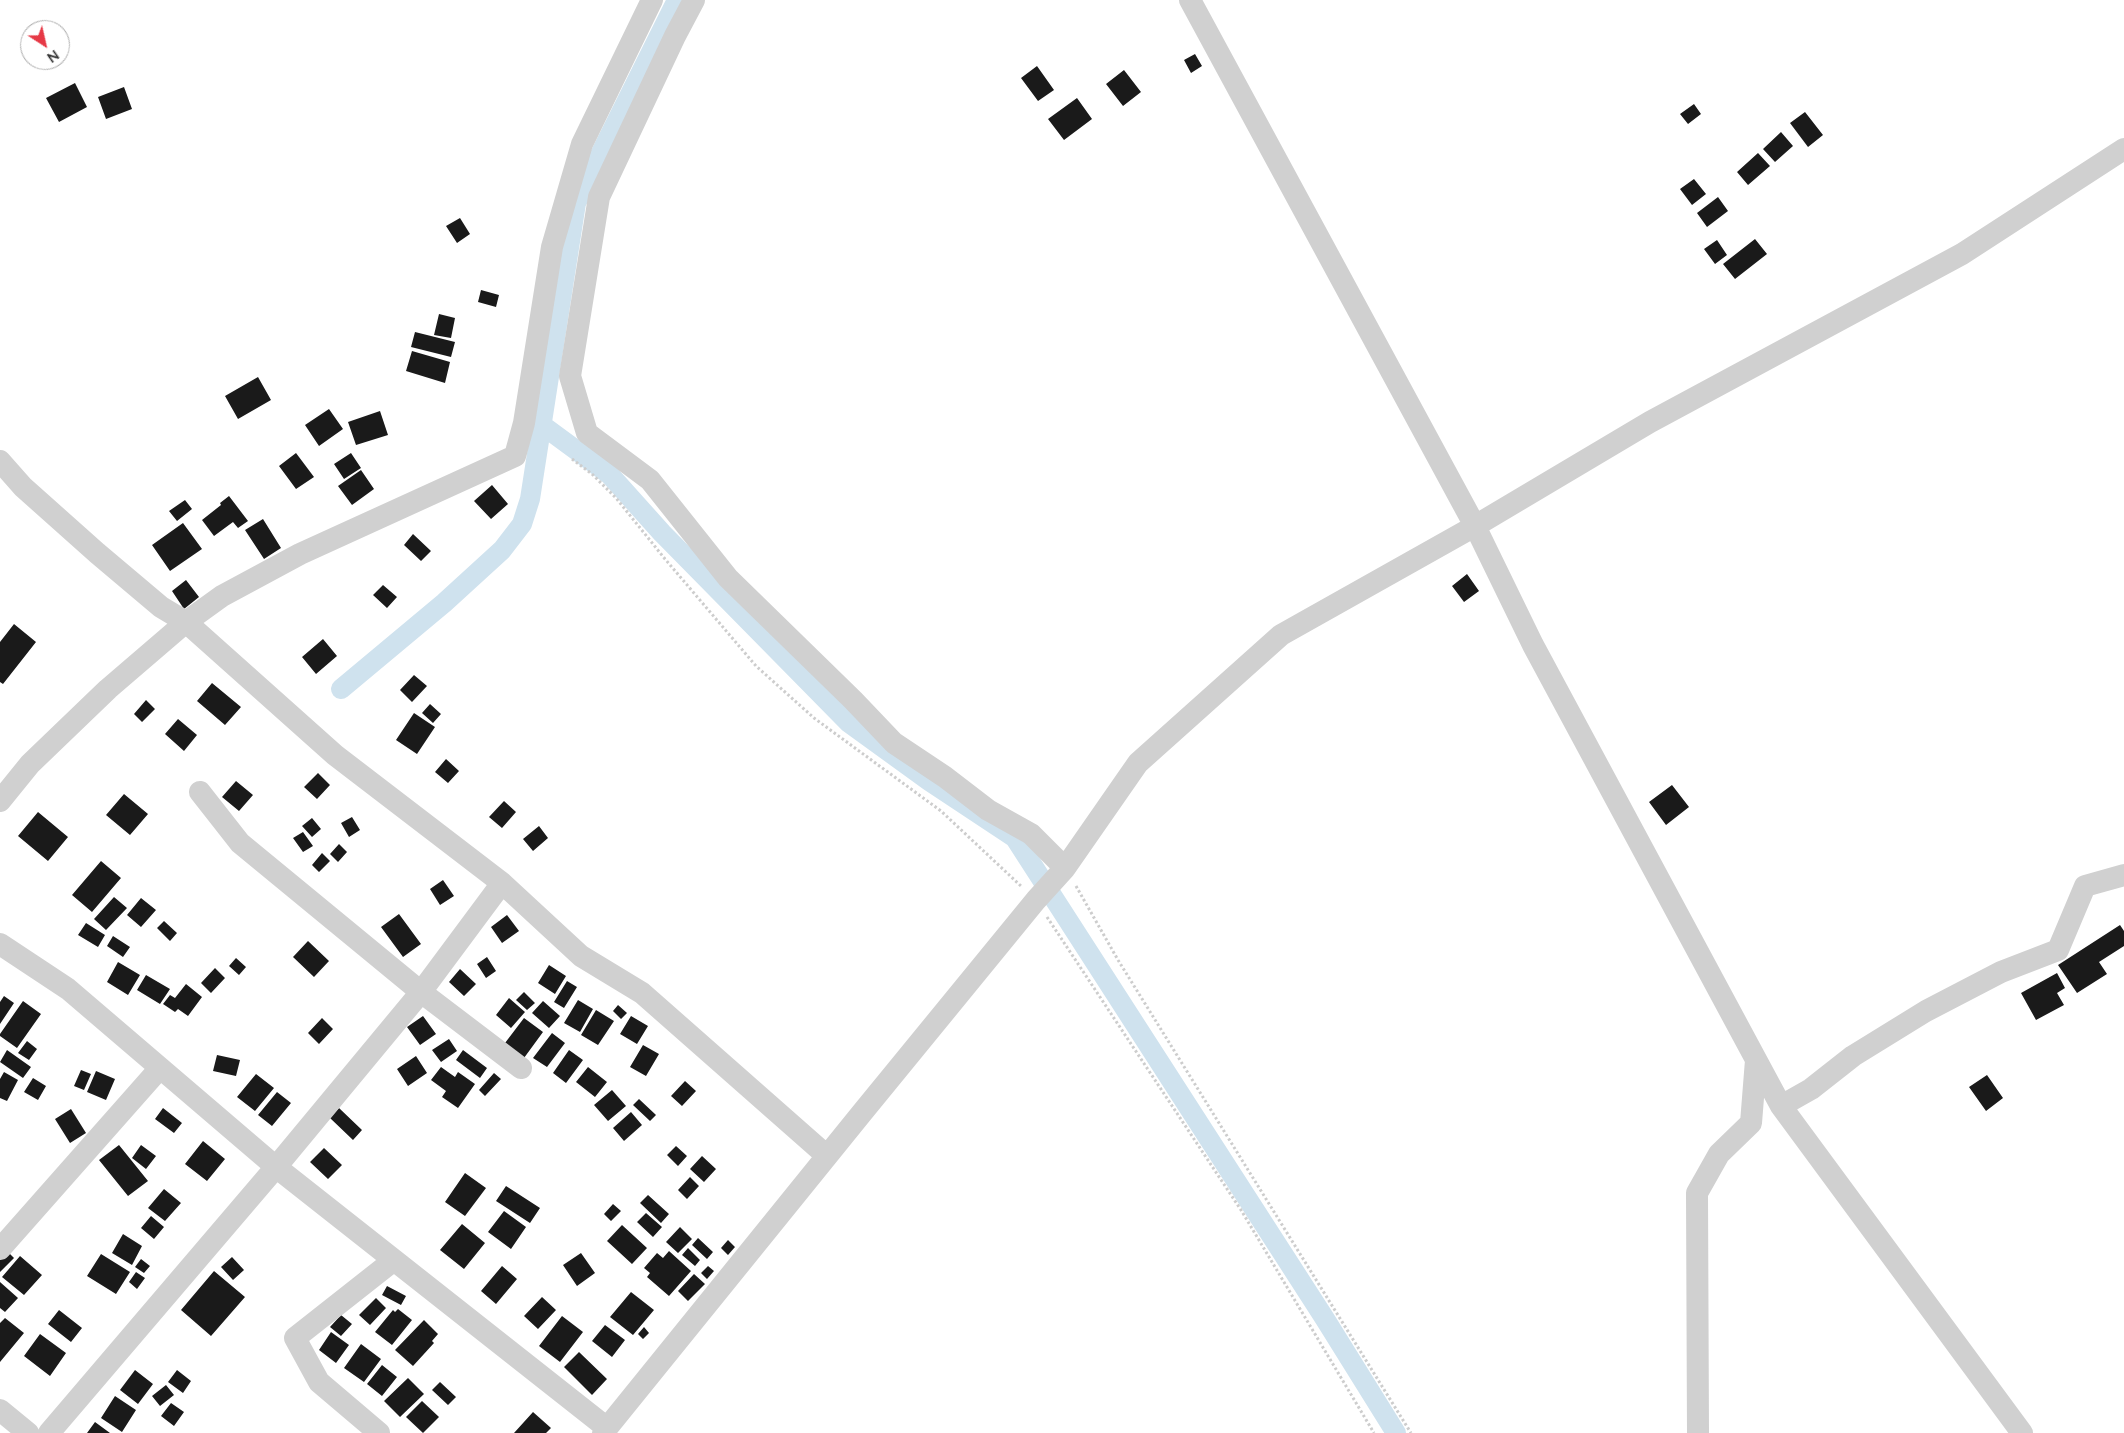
<!DOCTYPE html>
<style>
body{margin:0}
#map{position:relative;width:2124px;height:1433px;overflow:hidden;background:#fff;font-family:Lato,sans-serif}
canvas{display:block}
.north{position:absolute;left:20px;top:20px;width:50px;height:50px;box-sizing:border-box;background:#fff;border:1px solid #adadad;border-radius:50%;rotate:145deg;font-size:14px;font-weight:700;line-height:20px;text-align:center;color:#333}
.north::after{content:'';display:block;margin:auto;width:18px;height:22px;background:#e63946;clip-path:polygon(50% 0,100% 100%,50% 72%,0 100%)}
</style>
<div id="map">
<canvas width="2124" height="1433"></canvas>
<div class="north">N</div>
</div>
<script>
const ctx = document.querySelector('canvas').getContext('2d');
ctx.lineJoin = 'round';
const shape = rows => new Path2D(rows.map(r => 'M' + r).join(''));
function trace(path, color, width, dash) { ctx.strokeStyle = color; ctx.lineWidth = width; ctx.lineCap = dash ? 'butt' : 'round'; ctx.setLineDash(dash || []); ctx.stroke(path); }
function fillPath(path, color) { ctx.fillStyle = color; ctx.fill(path, 'evenodd'); }
const canal = shape([
 [542,425,610,475,662,533,849,723,929,781,1015,838,1325,1319,1396,1433],
 [341,689,444,603,502,550,522,524,530,499,576,203,677,0]
]);
const building = shape([
 [1195,54,1202,66,1191,73,1184,60],
 [1037,66,1054,90,1038,101,1021,78],
 [1124,70,1141,92,1123,106,1106,84],
 [75,83,87,107,59,122,46,98],
 [124,87,132,109,106,119,98,97],
 [1077,98,1092,119,1064,140,1048,119],
 [1694,104,1701,114,1688,124,1680,114],
 [1805,112,1823,135,1808,147,1790,123],
 [1781,132,1793,146,1775,162,1763,149],
 [1758,153,1770,166,1748,185,1737,172],
 [1694,179,1706,194,1692,205,1680,189],
 [1718,197,1728,211,1707,227,1697,213],
 [460,218,470,234,457,243,446,226],
 [1755,239,1767,254,1735,279,1723,264],
 [1717,240,1727,255,1715,264,1704,249],
 [481,290,499,295,496,307,478,302],
 [439,314,455,318,451,338,434,335],
 [415,332,455,342,451,357,411,347],
 [412,351,450,362,445,383,406,371],
 [258,377,271,400,238,419,225,396],
 [329,409,343,429,319,446,305,425],
 [380,411,388,435,356,445,348,422],
 [296,453,314,477,296,489,279,466],
 [351,453,361,468,344,479,334,464],
 [361,470,374,489,352,505,338,486],
 [492,485,508,504,491,519,474,501],
 [229,496,248,521,238,528,233,522,214,536,202,520,221,505,220,503],
 [185,500,192,509,177,521,169,511],
 [263,519,281,548,264,559,245,530],
 [183,523,202,549,170,571,152,545],
 [413,534,431,551,421,561,404,545],
 [1467,574,1479,591,1464,602,1452,586],
 [186,580,199,597,184,609,172,591],
 [383,585,397,597,387,608,373,595],
 [14,624,36,642,3,684,0,682,0,642],
 [323,639,337,656,316,674,302,657],
 [414,675,427,686,412,702,400,690],
 [212,683,241,707,225,725,197,701],
 [146,700,155,709,142,722,134,714],
 [430,704,441,714,433,723,422,713],
 [414,713,435,727,417,754,396,740],
 [178,719,197,735,184,751,165,734],
 [446,759,459,771,448,783,435,772],
 [318,773,330,785,317,799,304,787],
 [236,781,253,795,239,811,222,797],
 [1672,785,1689,807,1666,825,1649,802],
 [124,794,148,814,130,835,106,815],
 [504,801,516,812,502,828,489,817],
 [38,812,68,837,48,861,18,836],
 [352,817,360,830,349,837,341,823],
 [312,818,321,829,312,837,302,826],
 [539,826,548,838,533,851,523,839],
 [303,832,313,846,303,852,293,838],
 [339,844,347,852,338,862,330,854],
 [322,853,330,861,319,872,312,865],
 [101,861,121,878,92,912,72,895],
 [443,880,454,896,440,905,430,889],
 [114,897,127,908,106,930,94,919],
 [141,898,156,910,141,927,127,915],
 [399,914,421,944,403,957,381,927],
 [507,915,519,931,502,943,491,927],
 [164,921,177,933,170,941,157,928],
 [86,923,105,935,98,947,78,935],
 [2120,925,2124,931,2124,946,2099,962,2107,974,2077,993,2058,965],
 [113,936,130,947,123,957,107,946],
 [308,941,329,961,314,977,293,957],
 [487,957,496,971,486,978,477,964],
 [236,958,246,967,239,975,229,966],
 [118,962,140,975,128,995,107,982],
 [549,965,566,976,555,994,538,983],
 [215,968,225,978,211,993,201,983],
 [460,969,476,984,464,996,449,982],
 [2057,973,2065,988,2057,993,2064,1005,2036,1020,2021,993],
 [146,975,170,989,160,1004,137,990],
 [567,981,577,987,564,1008,554,1002],
 [186,984,202,997,188,1016,178,1009,175,1012,163,1004,170,995,175,998],
 [524,992,535,1003,527,1010,516,1000],
 [4,996,14,1003,0,1024,0,1002],
 [509,998,525,1012,511,1028,496,1015],
 [578,1000,593,1009,580,1032,564,1023],
 [23,1001,41,1014,17,1048,0,1036,0,1034],
 [543,1001,560,1016,549,1028,532,1013],
 [618,1005,627,1013,621,1019,613,1011],
 [596,1010,614,1021,598,1045,581,1035],
 [423,1016,436,1034,420,1045,407,1027],
 [631,1016,648,1026,637,1044,620,1034],
 [322,1018,333,1029,319,1044,308,1033],
 [524,1018,543,1032,524,1058,505,1043],
 [552,1033,565,1043,547,1067,533,1058],
 [449,1039,457,1051,441,1062,432,1050],
 [27,1041,37,1049,29,1060,18,1053],
 [643,1045,659,1054,646,1076,630,1067],
 [7,1050,31,1067,23,1078,0,1062],
 [463,1050,487,1068,480,1078,456,1060],
 [569,1050,583,1060,566,1083,553,1073],
 [217,1055,240,1060,236,1076,213,1071],
 [416,1056,427,1073,408,1086,397,1069],
 [441,1067,455,1077,458,1072,475,1084,458,1108,442,1097,446,1091,431,1080],
 [588,1067,607,1082,595,1097,576,1082],
 [81,1070,91,1074,84,1090,74,1086],
 [96,1071,115,1079,106,1100,87,1092],
 [4,1072,18,1080,7,1101,0,1098,0,1079],
 [494,1073,501,1079,485,1096,479,1090],
 [256,1074,274,1088,255,1111,237,1097],
 [1987,1075,2003,1098,1986,1111,1969,1087],
 [33,1078,46,1086,38,1100,24,1092],
 [685,1081,696,1091,682,1106,671,1096],
 [612,1090,626,1106,608,1121,594,1105],
 [277,1092,291,1103,272,1126,258,1115],
 [639,1099,656,1115,650,1121,633,1105],
 [163,1108,182,1123,174,1133,155,1119],
 [339,1108,362,1130,353,1140,330,1118],
 [71,1109,86,1133,70,1143,55,1119],
 [631,1112,642,1125,624,1141,613,1128],
 [203,1141,225,1159,207,1181,185,1164],
 [119,1145,148,1181,128,1196,99,1160],
 [141,1145,156,1156,146,1169,132,1158],
 [676,1146,687,1156,678,1166,667,1155],
 [324,1148,342,1165,328,1179,310,1162],
 [702,1156,716,1169,704,1182,690,1169],
 [465,1173,486,1188,465,1216,445,1202],
 [690,1177,699,1186,687,1199,678,1190],
 [506,1186,540,1208,530,1223,496,1201],
 [164,1189,181,1203,165,1221,148,1208],
 [648,1195,669,1214,661,1223,640,1203],
 [613,1204,621,1211,611,1221,604,1214],
 [504,1211,526,1227,511,1249,488,1232],
 [646,1213,662,1227,653,1237,637,1222],
 [151,1216,164,1227,154,1239,141,1228],
 [462,1224,485,1243,464,1269,440,1250],
 [622,1225,647,1248,632,1264,607,1241],
 [680,1227,692,1239,678,1253,666,1242],
 [123,1234,142,1246,132,1265,112,1253],
 [698,1238,713,1252,707,1259,692,1245],
 [728,1240,735,1247,728,1255,721,1248],
 [688,1248,700,1260,695,1266,682,1255],
 [6,1250,14,1258,0,1272,0,1256],
 [669,1251,691,1271,669,1296,647,1277,650,1273,644,1268,657,1253,663,1258],
 [581,1253,595,1273,577,1286,563,1265],
 [101,1254,130,1272,116,1294,87,1276],
 [20,1256,42,1275,24,1295,2,1277],
 [232,1257,244,1270,233,1280,221,1267],
 [141,1259,150,1266,144,1273,135,1267],
 [502,1266,517,1279,496,1304,481,1291],
 [708,1266,714,1271,707,1279,701,1273],
 [214,1271,245,1297,211,1336,181,1310],
 [136,1272,145,1278,137,1289,129,1282],
 [694,1274,705,1284,688,1301,678,1291],
 [0,1282,18,1298,5,1312,0,1308],
 [387,1286,406,1296,401,1305,382,1295],
 [631,1292,654,1310,633,1335,610,1317],
 [542,1297,556,1310,538,1329,524,1316],
 [376,1298,386,1308,370,1325,359,1315],
 [398,1309,412,1320,392,1345,375,1332,393,1310,395,1312],
 [59,1310,82,1328,71,1342,48,1324],
 [341,1315,352,1324,341,1336,330,1327],
 [562,1316,583,1332,560,1362,539,1346],
 [5,1318,24,1333,0,1362,0,1323],
 [424,1320,438,1334,432,1341,434,1343,413,1366,395,1350],
 [605,1325,625,1340,612,1357,592,1341],
 [644,1327,649,1333,643,1339,638,1334],
 [331,1332,349,1345,336,1363,319,1350],
 [40,1334,66,1353,50,1376,24,1356],
 [361,1344,381,1359,364,1382,344,1368],
 [579,1352,607,1379,592,1395,564,1367],
 [382,1365,397,1377,382,1396,367,1384],
 [135,1370,153,1384,138,1404,120,1390],
 [177,1370,191,1381,183,1393,168,1382],
 [408,1378,424,1394,400,1417,384,1401],
 [440,1382,456,1397,448,1405,432,1390],
 [166,1385,174,1395,160,1406,152,1396],
 [115,1396,136,1410,122,1432,101,1418],
 [422,1401,439,1417,423,1433,406,1417],
 [171,1403,184,1412,174,1426,161,1416],
 [533,1412,551,1428,546,1433,514,1433],
 [95,1422,110,1433,87,1433]
]);
const path = shape([
 [572,459,592,474,616,498,665,559,756,666,814,718,941,811,1022,887],
 [1076,886,1118,960,1411,1433],
 [1047,917,1241,1210,1374,1433]
]);
const minor = shape([
 [694,0,675,36,599,197,570,376,587,433,650,480,728,578,853,700,894,743,945,777,988,810,1031,834,1065,868],
 [1190,0,1475,526,1533,645,1781,1106,2022,1433],
 [0,461,23,487,97,553,161,607,186,622,335,755,502,883,581,956,642,993,827,1156],
 [200,792,240,843,421,992,521,1068],
 [0,801,30,764,108,689,186,622,222,596,300,554,515,456,524,423,552,247,582,144,652,0],
 [0,944,68,989,276,1167,607,1428],
 [1781,1106,1811,1089,1853,1056,1926,1011,2001,972,2058,950,2085,886,2124,875],
 [0,1249,160,1068],
 [0,1410,28,1433],
 [49,1433,276,1167,421,992,502,883],
 [379,1433,319,1382,295,1338,394,1260],
 [603,1433,861,1114,1036,900,1065,868,1138,763,1281,635,1475,526,1650,422,1962,254,2124,149],
 [1698,1433,1697,1193,1719,1154,1751,1123,1756,1060]
]);
trace(canal, '#cfe2ee', 20);
fillPath(building, '#1a1a1a');
trace(path, '#cdcdcd', 3, [2.5, 2.5]);
trace(minor, '#d0d0d0', 22);
</script>
